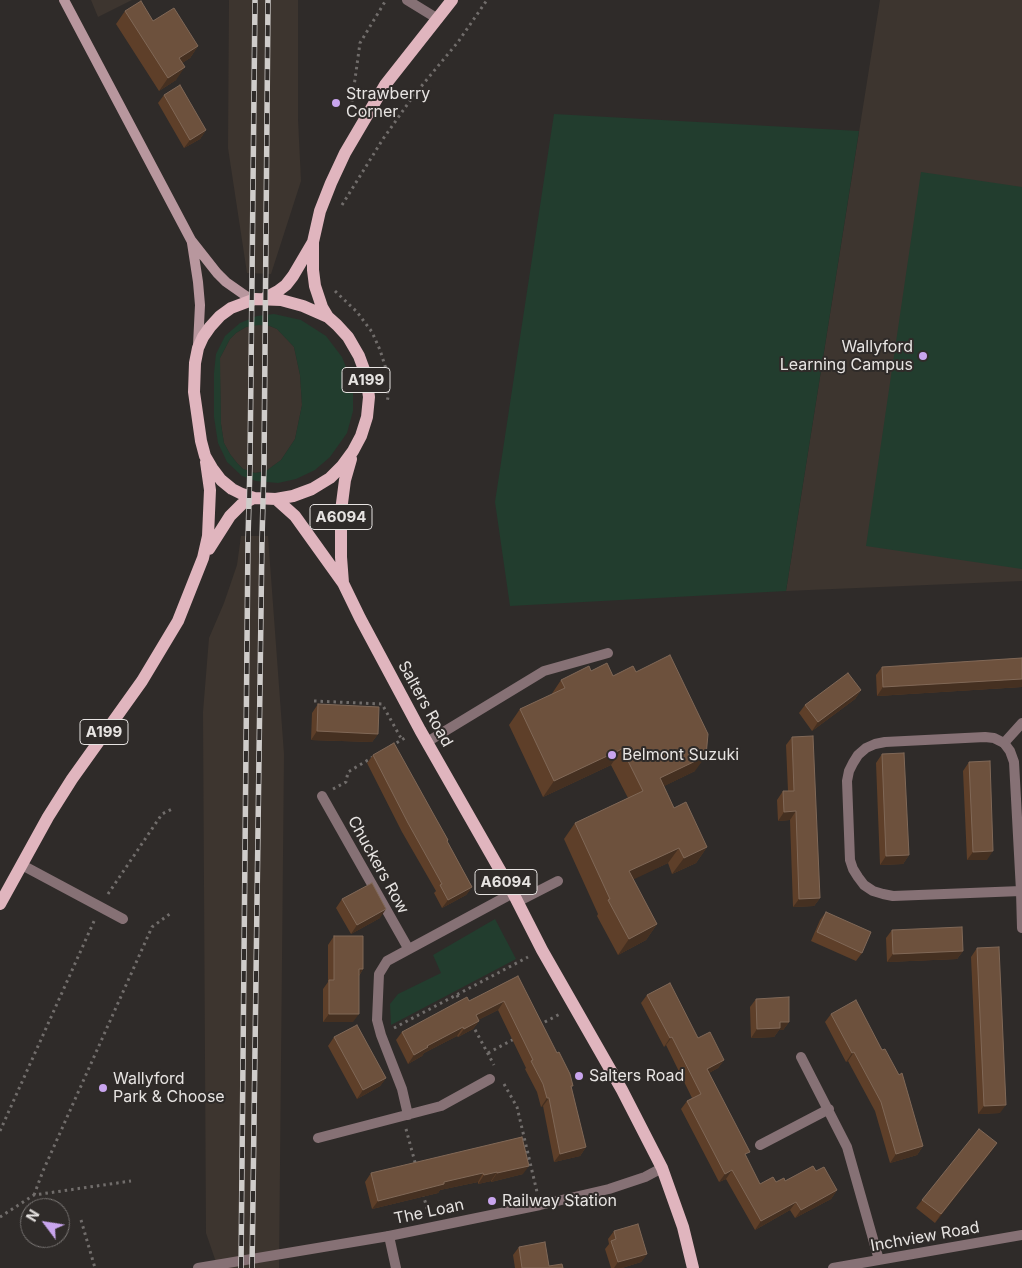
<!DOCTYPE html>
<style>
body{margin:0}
#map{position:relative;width:1022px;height:1268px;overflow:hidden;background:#2f2b29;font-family:Inter,sans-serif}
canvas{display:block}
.north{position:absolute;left:20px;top:1198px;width:50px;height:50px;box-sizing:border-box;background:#2f2b29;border:1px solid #797573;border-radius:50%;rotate:301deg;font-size:14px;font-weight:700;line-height:20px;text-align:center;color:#e7e4e2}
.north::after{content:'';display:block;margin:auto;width:18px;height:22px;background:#c9a5ee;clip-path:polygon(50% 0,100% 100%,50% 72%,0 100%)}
</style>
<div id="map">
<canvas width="1022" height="1268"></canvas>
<div class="north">N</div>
</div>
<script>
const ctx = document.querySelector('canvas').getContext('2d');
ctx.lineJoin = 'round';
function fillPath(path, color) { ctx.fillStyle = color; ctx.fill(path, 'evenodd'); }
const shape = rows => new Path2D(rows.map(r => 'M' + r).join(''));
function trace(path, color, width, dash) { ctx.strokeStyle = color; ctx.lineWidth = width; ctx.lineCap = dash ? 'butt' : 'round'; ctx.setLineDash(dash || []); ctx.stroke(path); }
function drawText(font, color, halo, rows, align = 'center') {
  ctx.font = font + ' Inter,sans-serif'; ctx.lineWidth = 4; ctx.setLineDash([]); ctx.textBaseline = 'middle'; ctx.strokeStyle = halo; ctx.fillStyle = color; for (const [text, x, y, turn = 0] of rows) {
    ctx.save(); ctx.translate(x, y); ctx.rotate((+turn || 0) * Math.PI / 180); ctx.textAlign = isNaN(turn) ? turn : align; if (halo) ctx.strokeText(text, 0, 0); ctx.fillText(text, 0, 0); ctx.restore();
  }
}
const built = shape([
 [91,0,132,0,98,17],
 [229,0,298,0,298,119,301,181,271,274,247,273,228,148],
 [880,0,1022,0,1022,581,786,591],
 [255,325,267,325,277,329,294,347,300,375,302,405,295,439,281,460,266,471,255,473,243,469,237,463,230,454,224,443,221,424,220,377,220,358,230,339,236,333,246,327],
 [241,536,268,536,284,754,279,1268,218,1268,206,1233,203,712,209,638,224,603,237,565]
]);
const green = shape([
 [554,114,859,131,786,591,510,606,495,502],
 [921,172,1022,187,1022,569,866,546],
 [274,314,301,320,326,336,342,357,353,385,353,411,347,433,330,457,315,470,296,479,278,483,256,481,242,476,227,462,218,443,214,417,214,373,216,354,225,336,240,323,257,316],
 [259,325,270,326,277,329,294,347,300,375,302,405,295,439,281,460,266,471,255,473,243,469,237,463,230,454,224,443,221,424,220,358,230,339,236,333,246,327],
 [495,919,516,959,391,1025,390,1004,398,994,441,973,433,955]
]);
const path = shape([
 [351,108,360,43,386,0],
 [342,205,383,139,414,95,458,42,487,0],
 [335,291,357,312,372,332,380,350,386,369,388,397,387,403],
 [314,701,382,704,402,740],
 [391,746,405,738],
 [333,789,346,782,348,772,373,757],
 [108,894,162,814,172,809],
 [457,995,461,1003],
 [472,1024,494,1065],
 [539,1025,560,1014],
 [394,1028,528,957],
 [488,1053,516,1038],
 [504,1084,517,1107,537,1192],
 [406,1129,416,1166],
 [0,1131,95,919],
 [423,1194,428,1212],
 [34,1195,43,1171,152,927,171,913],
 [0,1217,34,1195,131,1181],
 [81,1220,95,1268]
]);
const service = shape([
 [407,0,438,19],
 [427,742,544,671,608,653],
 [1004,743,1022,723],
 [22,865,123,919],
 [517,902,558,881],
 [389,1236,396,1268]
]);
const minor = shape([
 [322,796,408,948],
 [1021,891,893,896,883,894,873,891,864,885,858,877,853,869,850,860,847,781,849,771,853,763,858,755,866,748,875,744,885,742,985,737,994,738,1004,743,1010,751,1014,762,1021,891,1022,928],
 [801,1057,847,1147,879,1260],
 [408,1115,402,1089,381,1035,377,1020,379,974,387,961,513,893],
 [318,1138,441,1106,490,1079],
 [760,1145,829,1109],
 [833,1268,1022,1235]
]);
const tertiary = shape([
 [198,1268,389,1236,540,1205,609,1189,645,1177,662,1168]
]);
const secondary = shape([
 [64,0,191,240,217,273,226,282,246,296,255,299],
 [192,243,198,282,200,305,198,345]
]);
const primary = shape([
 [265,298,278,291,286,285,293,276,313,242],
 [255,299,281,300,303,306,328,317,337,325,348,337,359,356,366,375,369,397,367,417,361,436,353,451,342,466,330,478,312,489,293,496,276,499,254,498,242,494,232,489,221,480,212,468,205,456,201,441,194,392,195,363,198,348,203,337,210,327,220,316,231,308,255,299],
 [328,317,322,307,315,286,313,270,313,242,320,211,331,183,345,153,385,85,452,0],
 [276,499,295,516,343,583,360,618,420,730,513,893,542,950,622,1090,662,1168,683,1227,693,1268],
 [209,549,230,516,242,504,254,498],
 [343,583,341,557,341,511,345,480,351,459],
 [0,904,48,817,72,779,142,681,178,621,203,558,208,536,210,490,206,462]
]);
const rail = shape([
 [241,1268,248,539,250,465,255,0],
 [252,1268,262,539,264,465,268,0]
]);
const wall = shape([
 [125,11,153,21,198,46,190,58,182,63,176,80,159,91,116,24],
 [164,95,206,130,200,139,184,148,158,103],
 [1022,658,1022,687,877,696,876,675,882,667],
 [591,671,613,676,636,672,695,771,664,786,674,808,707,847,696,863,672,874,668,863,633,879,657,924,646,940,618,955,597,916,598,914,564,839,575,823,628,798,611,765,543,797,509,725,520,709,551,695,561,680],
 [861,690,855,699,812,731,799,713,805,705],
 [318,704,378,734,372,742,311,740,312,713],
 [792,737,820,898,814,906,793,907,790,820,778,821,777,800,783,791,788,791,786,745],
 [882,754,909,855,903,864,880,865,876,763],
 [373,755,447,841,472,887,466,895,442,908,434,893,436,891,402,832,367,763],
 [969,762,987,860,967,860,963,771],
 [342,899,380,918,351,934,336,908],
 [826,912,862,953,856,961,811,941,820,920],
 [892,930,963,951,957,959,887,962,886,938],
 [334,936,363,969,359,976,353,1022,323,1022,323,989,328,982,328,945],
 [977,948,1000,1113,978,1114,971,957],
 [518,976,571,1088,586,1147,580,1156,554,1162,543,1106,541,1107,537,1092,525,1069,526,1068,498,1010,478,1020,479,1021,473,1029,458,1037,457,1036,424,1053,422,1056,408,1064,396,1040,402,1032,469,1001],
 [647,995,724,1060,718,1068,709,1073,746,1157,760,1184,785,1181,816,1171,837,1190,831,1199,795,1218,790,1210,755,1230,726,1179,719,1182,681,1109,687,1101,692,1098,666,1045,664,1047,641,1003],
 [756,999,789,1022,783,1030,779,1030,774,1037,751,1038,750,1007],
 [831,1014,923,1146,917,1155,890,1163,875,1111,848,1061,846,1062,825,1022],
 [334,1037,386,1078,380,1086,357,1099,328,1046],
 [522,1137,523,1174,491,1182,491,1181,478,1184,478,1182,440,1190,438,1193,372,1209,365,1182,371,1173],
 [997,1143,935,1223,916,1208,922,1200],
 [614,1231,647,1254,641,1262,622,1268,611,1268,605,1249,609,1244,608,1239],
 [519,1247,549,1266,563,1268,515,1268,513,1255]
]);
const shadedWall = shape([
 [198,46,190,58,170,71,179,58],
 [185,67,176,80,159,91,168,78],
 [206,130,200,139,184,148,190,140],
 [1022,679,1022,687,877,696,883,687],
 [861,690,855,699,812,731,818,722],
 [317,731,378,734,372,742,311,740],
 [622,749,611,765,543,797,554,781],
 [706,756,695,771,648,794,660,778],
 [796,811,790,820,778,821,784,812],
 [707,847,696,863,672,874,684,858],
 [679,848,668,863,618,887,629,871],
 [993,851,987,860,967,860,973,852],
 [909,855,903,864,880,865,886,856],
 [472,887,466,895,442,908,448,900],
 [820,898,814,906,793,907,799,899],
 [386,909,380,918,351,934,357,925],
 [657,924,646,940,618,955,629,939],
 [963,951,957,959,887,962,893,954],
 [359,969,363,969,357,978],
 [504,1001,498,1010,470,1024,476,1015],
 [329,1014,359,1014,353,1022,323,1022],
 [479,1021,473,1029,458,1037,464,1029],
 [780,1022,789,1022,783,1030,779,1030,774,1037,751,1038,757,1029],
 [463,1027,457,1036,424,1053,422,1056,408,1064,414,1055,427,1046],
 [672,1037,666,1045,664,1047,670,1038],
 [854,1052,848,1061,846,1062,852,1053],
 [724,1060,718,1068,701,1077,707,1069],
 [386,1078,380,1086,357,1099,363,1090],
 [547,1098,549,1098,543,1106,541,1107],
 [1006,1105,1000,1113,978,1114,984,1106],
 [997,1143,991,1152,935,1223,941,1214],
 [923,1146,917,1155,890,1163,896,1154],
 [586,1147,580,1156,554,1162,560,1154],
 [529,1166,523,1174,491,1182,497,1173],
 [732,1170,726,1179,719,1182,725,1174],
 [497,1172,491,1181,478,1184,484,1175],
 [483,1173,478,1182,440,1190,438,1193,372,1209,378,1201,444,1182],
 [837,1190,831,1199,795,1218,801,1210],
 [796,1202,790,1210,755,1230,761,1221],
 [647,1254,641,1262,622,1268,614,1268,618,1262]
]);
const building = shape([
 [141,1,153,21,174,8,198,46,179,58,185,67,168,78,125,11,141,1],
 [180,85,206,130,190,140,164,95,180,85],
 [670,655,708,734,706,756,660,778,674,808,686,802,707,847,684,858,679,848,629,871,657,924,629,939,608,900,610,899,575,823,643,791,622,749,554,781,520,709,565,688,561,680,589,666,591,671,607,663,613,676,633,666,636,672,670,655],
 [1022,658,1022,679,883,687,882,667,1022,658],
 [848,673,861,690,818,722,805,705,848,673],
 [318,704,379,707,378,734,317,731,318,704],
 [813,736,820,898,799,899,796,811,784,812,783,791,794,791,792,737,813,736],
 [394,743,434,815,448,840,447,841,472,887,448,900,440,885,442,884,408,823,373,755,394,743],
 [904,753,909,855,886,856,882,754,904,753],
 [990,761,993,851,973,852,969,762,990,761],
 [372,883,386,909,357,925,342,899,372,883],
 [826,912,871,932,862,953,817,932,826,912],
 [962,927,963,951,893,954,892,930,962,927],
 [334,936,363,936,363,969,359,969,359,1014,329,1014,329,980,334,980,334,936],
 [999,947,1006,1105,984,1106,977,948,999,947],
 [518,976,557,1053,559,1052,570,1074,573,1086,571,1086,586,1147,560,1154,549,1098,547,1098,543,1084,531,1061,533,1060,504,1001,476,1015,479,1021,464,1029,463,1027,427,1046,428,1047,414,1055,402,1032,467,997,469,1001,518,976],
 [670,983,698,1038,710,1032,724,1060,707,1069,750,1152,745,1154,760,1184,773,1177,776,1182,784,1178,785,1181,813,1166,816,1171,824,1167,837,1190,801,1210,796,1202,761,1221,732,1170,725,1174,687,1101,701,1094,672,1037,670,1038,647,995,670,983],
 [789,997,789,1022,780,1022,780,1028,757,1029,756,999,789,997],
 [856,1000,882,1050,885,1049,899,1075,902,1073,923,1146,896,1154,881,1102,854,1052,852,1053,831,1014,856,1000],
 [357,1025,386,1078,363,1090,334,1037,357,1025],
 [979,1129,997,1143,941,1214,922,1200,979,1129],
 [522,1137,529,1166,497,1173,497,1172,484,1175,483,1173,444,1182,444,1184,378,1201,371,1173,522,1137],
 [638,1224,647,1254,618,1262,611,1241,616,1239,614,1231,638,1224],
 [545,1242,549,1266,562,1264,563,1268,522,1268,519,1247,545,1242]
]);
const markers = [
 [336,103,5,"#c9a5ee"],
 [923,356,5,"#c9a5ee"],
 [612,755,5,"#c9a5ee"],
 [579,1076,5,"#c9a5ee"],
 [103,1088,5,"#c9a5ee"],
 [492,1201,5,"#c9a5ee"]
];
const shields = [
 [366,380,48],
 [341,517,62],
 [104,732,48],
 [506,882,62]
];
const shieldNames = [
 ["A199",366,380],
 ["A6094",341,517],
 ["A199",104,732],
 ["A6094",506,882]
];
const poiNames = [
 ["Strawberry",346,94],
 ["Corner",346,112],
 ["Wallyford",913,347,"right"],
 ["Learning Campus",913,365,"right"],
 ["Belmont Suzuki",622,755],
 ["Salters Road",589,1076],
 ["Wallyford",113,1079],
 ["Park & Choose",113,1097],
 ["Railway Station",502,1201]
];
const streetNames = [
 ["Salters Road",425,704,61],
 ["Chuckers Row",378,865,61],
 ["The Loan",429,1212,-12],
 ["Inchview Road",925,1237,-10]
];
fillPath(built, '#3d352f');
fillPath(green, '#223d2e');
trace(path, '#716d6b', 3, [2.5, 4]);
trace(service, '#867175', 10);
trace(minor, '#867175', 10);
trace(tertiary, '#867175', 10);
trace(secondary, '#b8979e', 10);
trace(primary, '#e0b5be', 12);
trace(rail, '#cfccca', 5.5);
trace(rail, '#2f2b29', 4, [11]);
fillPath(wall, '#5e3f29');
fillPath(shadedWall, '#453021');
fillPath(building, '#6d513d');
trace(building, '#806857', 1);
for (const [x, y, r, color] of markers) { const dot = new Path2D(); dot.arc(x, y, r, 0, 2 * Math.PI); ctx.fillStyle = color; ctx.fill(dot); trace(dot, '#2f2b29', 2); }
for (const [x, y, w] of shields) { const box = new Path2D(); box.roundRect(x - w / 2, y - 12.5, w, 25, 4); ctx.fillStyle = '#2f2b29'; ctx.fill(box); trace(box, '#e7e4e2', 1); }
drawText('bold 15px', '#e7e4e2', null, shieldNames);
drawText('16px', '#e7e4e2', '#2f2b29', poiNames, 'left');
drawText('16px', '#e7e4e2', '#2f2b29', streetNames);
</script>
